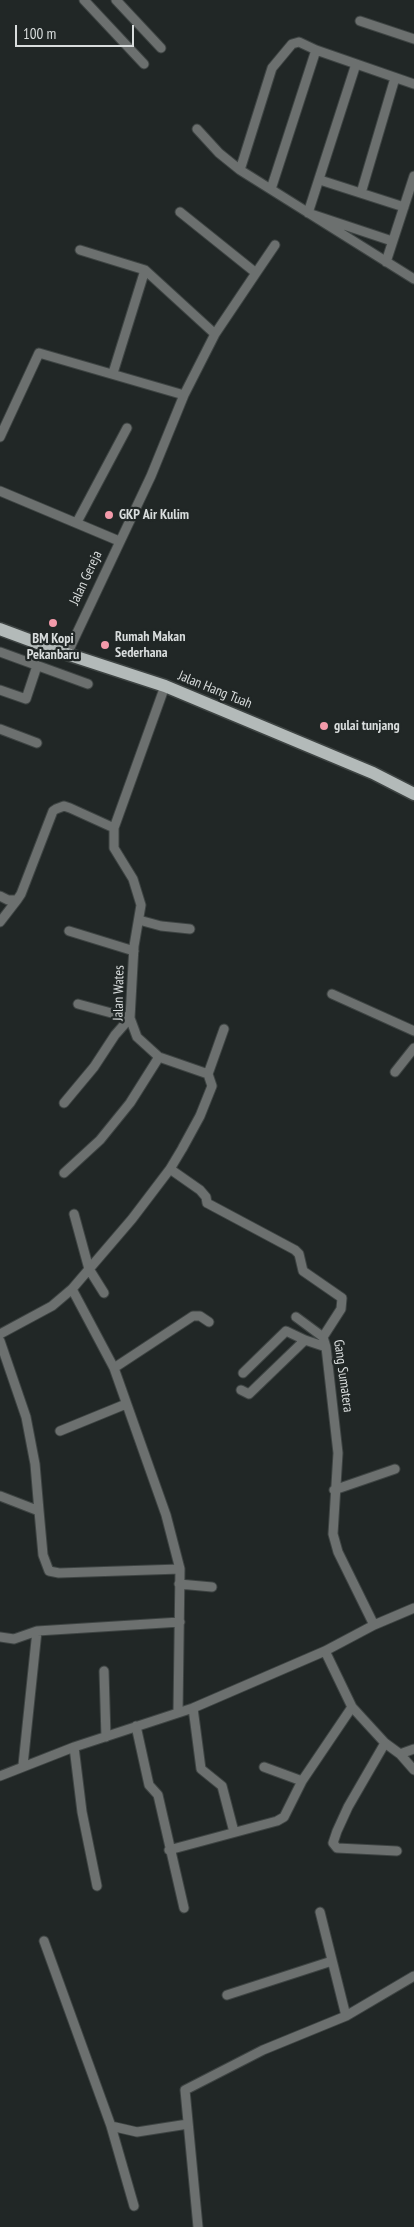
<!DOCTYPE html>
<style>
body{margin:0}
#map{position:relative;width:414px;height:2227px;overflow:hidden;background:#212726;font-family:"PT Sans Narrow",sans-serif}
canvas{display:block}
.scale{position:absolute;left:15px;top:25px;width:119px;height:22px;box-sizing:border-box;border:2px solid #d9dddd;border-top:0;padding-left:6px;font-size:15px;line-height:18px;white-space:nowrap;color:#d9dddd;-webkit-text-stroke:4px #212726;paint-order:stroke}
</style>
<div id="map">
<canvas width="414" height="2227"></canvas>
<div class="scale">100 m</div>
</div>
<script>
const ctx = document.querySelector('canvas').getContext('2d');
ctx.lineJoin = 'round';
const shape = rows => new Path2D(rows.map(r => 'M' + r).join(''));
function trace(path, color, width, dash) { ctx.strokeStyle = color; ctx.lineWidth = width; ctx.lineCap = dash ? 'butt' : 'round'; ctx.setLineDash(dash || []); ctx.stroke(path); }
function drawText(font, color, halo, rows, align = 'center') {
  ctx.font = font + ' "PT Sans Narrow",sans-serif'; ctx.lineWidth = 4.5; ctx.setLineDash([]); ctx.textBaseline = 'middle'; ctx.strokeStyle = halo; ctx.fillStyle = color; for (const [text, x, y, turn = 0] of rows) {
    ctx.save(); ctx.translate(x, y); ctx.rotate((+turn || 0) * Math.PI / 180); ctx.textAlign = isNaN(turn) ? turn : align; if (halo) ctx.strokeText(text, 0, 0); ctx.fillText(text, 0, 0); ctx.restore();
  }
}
const street = shape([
 [84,0,144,64],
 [116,0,161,48],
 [360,21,414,39],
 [356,64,308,213,392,241],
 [197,129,219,153,240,170,414,279],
 [240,170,272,68,292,44,299,42,316,50,414,84],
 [320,180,404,207],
 [271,189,316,50],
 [361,193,395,78],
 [80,250,145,270],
 [386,262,414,176],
 [256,273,275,245],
 [113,373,145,270,215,334],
 [0,437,39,353,184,395,215,334,256,273,180,212],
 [0,491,119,541],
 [77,522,127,428],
 [0,652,88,684],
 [67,654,151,476,184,395],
 [0,690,26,699,37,666],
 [0,729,37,743],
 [0,896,8,900,17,900,21,894,53,811,56,809,64,806,70,808,114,828],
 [139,920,161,926,190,929],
 [0,922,17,900],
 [69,931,134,951],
 [332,994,414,1031],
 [78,1004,130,1018],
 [395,1072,414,1048],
 [208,1074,224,1029],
 [64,1103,94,1067,115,1035,130,1018],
 [170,1169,200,1190,206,1197,207,1203],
 [64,1173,100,1140,130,1103,159,1057],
 [207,1203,295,1250,299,1254,303,1271,342,1298,341,1309,323,1337,326,1347,338,1453,333,1534,338,1552,374,1625],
 [74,1214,89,1269,104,1293],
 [72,1289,114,1368,166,1515,180,1569,178,1712],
 [296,1317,323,1337],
 [0,1334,52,1306,72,1289,132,1219,170,1169,182,1149,200,1116,212,1086,208,1074,159,1057,137,1037,130,1018,134,946,141,905,133,879,114,848,114,828,165,686],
 [0,1341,26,1417,35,1464,39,1511],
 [114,1368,193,1316,200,1316,209,1322],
 [243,1373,286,1331,305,1340,326,1347],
 [241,1390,249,1394,305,1340],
 [60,1431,126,1404],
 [334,1490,395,1469],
 [0,1496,39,1511,43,1555,49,1571,59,1573,180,1569],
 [179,1584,212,1587],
 [0,1637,14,1639,37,1631,180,1622],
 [325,1651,352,1707,385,1743,400,1754,414,1770],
 [104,1671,106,1737],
 [193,1708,201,1769,222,1786,234,1832],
 [136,1726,149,1785,158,1795,184,1908],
 [385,1743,348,1807,337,1831,333,1843,337,1848,397,1851],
 [74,1747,82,1812,97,1886],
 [400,1754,414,1749],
 [23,1765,37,1631],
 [264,1767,302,1781],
 [0,1776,74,1747,193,1708,325,1651,374,1625,414,1608],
 [169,1850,277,1821,284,1817,302,1781,352,1707],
 [320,1912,346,2016],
 [44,1941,111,2126,134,2206],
 [227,1995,332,1961],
 [111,2126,137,2132,188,2124],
 [198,2227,185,2090,263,2050,346,2016,414,1976]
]);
const primary = shape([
 [0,629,67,654,165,686,373,773,414,794]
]);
const markers = [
 [109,515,5,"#f39aaa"],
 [53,623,5,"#f39aaa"],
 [105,645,5,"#f39aaa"],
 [324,726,5,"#f39aaa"]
];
const poiNames = [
 ["GKP Air Kulim",119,515],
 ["Rumah Makan",115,637],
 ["Sederhana",115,653],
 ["BM Kopi",53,639,"center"],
 ["Pekanbaru",53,655,"center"],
 ["gulai tunjang",334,726]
];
const streetNames = [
 ["Jalan Gereja",86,578,-65],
 ["Jalan Hang Tuah",215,690,22],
 ["Jalan Wates",119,993,-89],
 ["Gang Sumatera",343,1376,82]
];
trace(street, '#3e4443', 11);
trace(primary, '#3e4443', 15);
trace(street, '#6c706f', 9);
trace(primary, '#b3bab9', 12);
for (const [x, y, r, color] of markers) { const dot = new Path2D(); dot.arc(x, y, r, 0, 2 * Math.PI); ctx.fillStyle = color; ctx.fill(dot); trace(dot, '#212726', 2); }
drawText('bold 14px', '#d9dddd', '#212726', poiNames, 'left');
drawText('14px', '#d9dddd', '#212726', streetNames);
</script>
